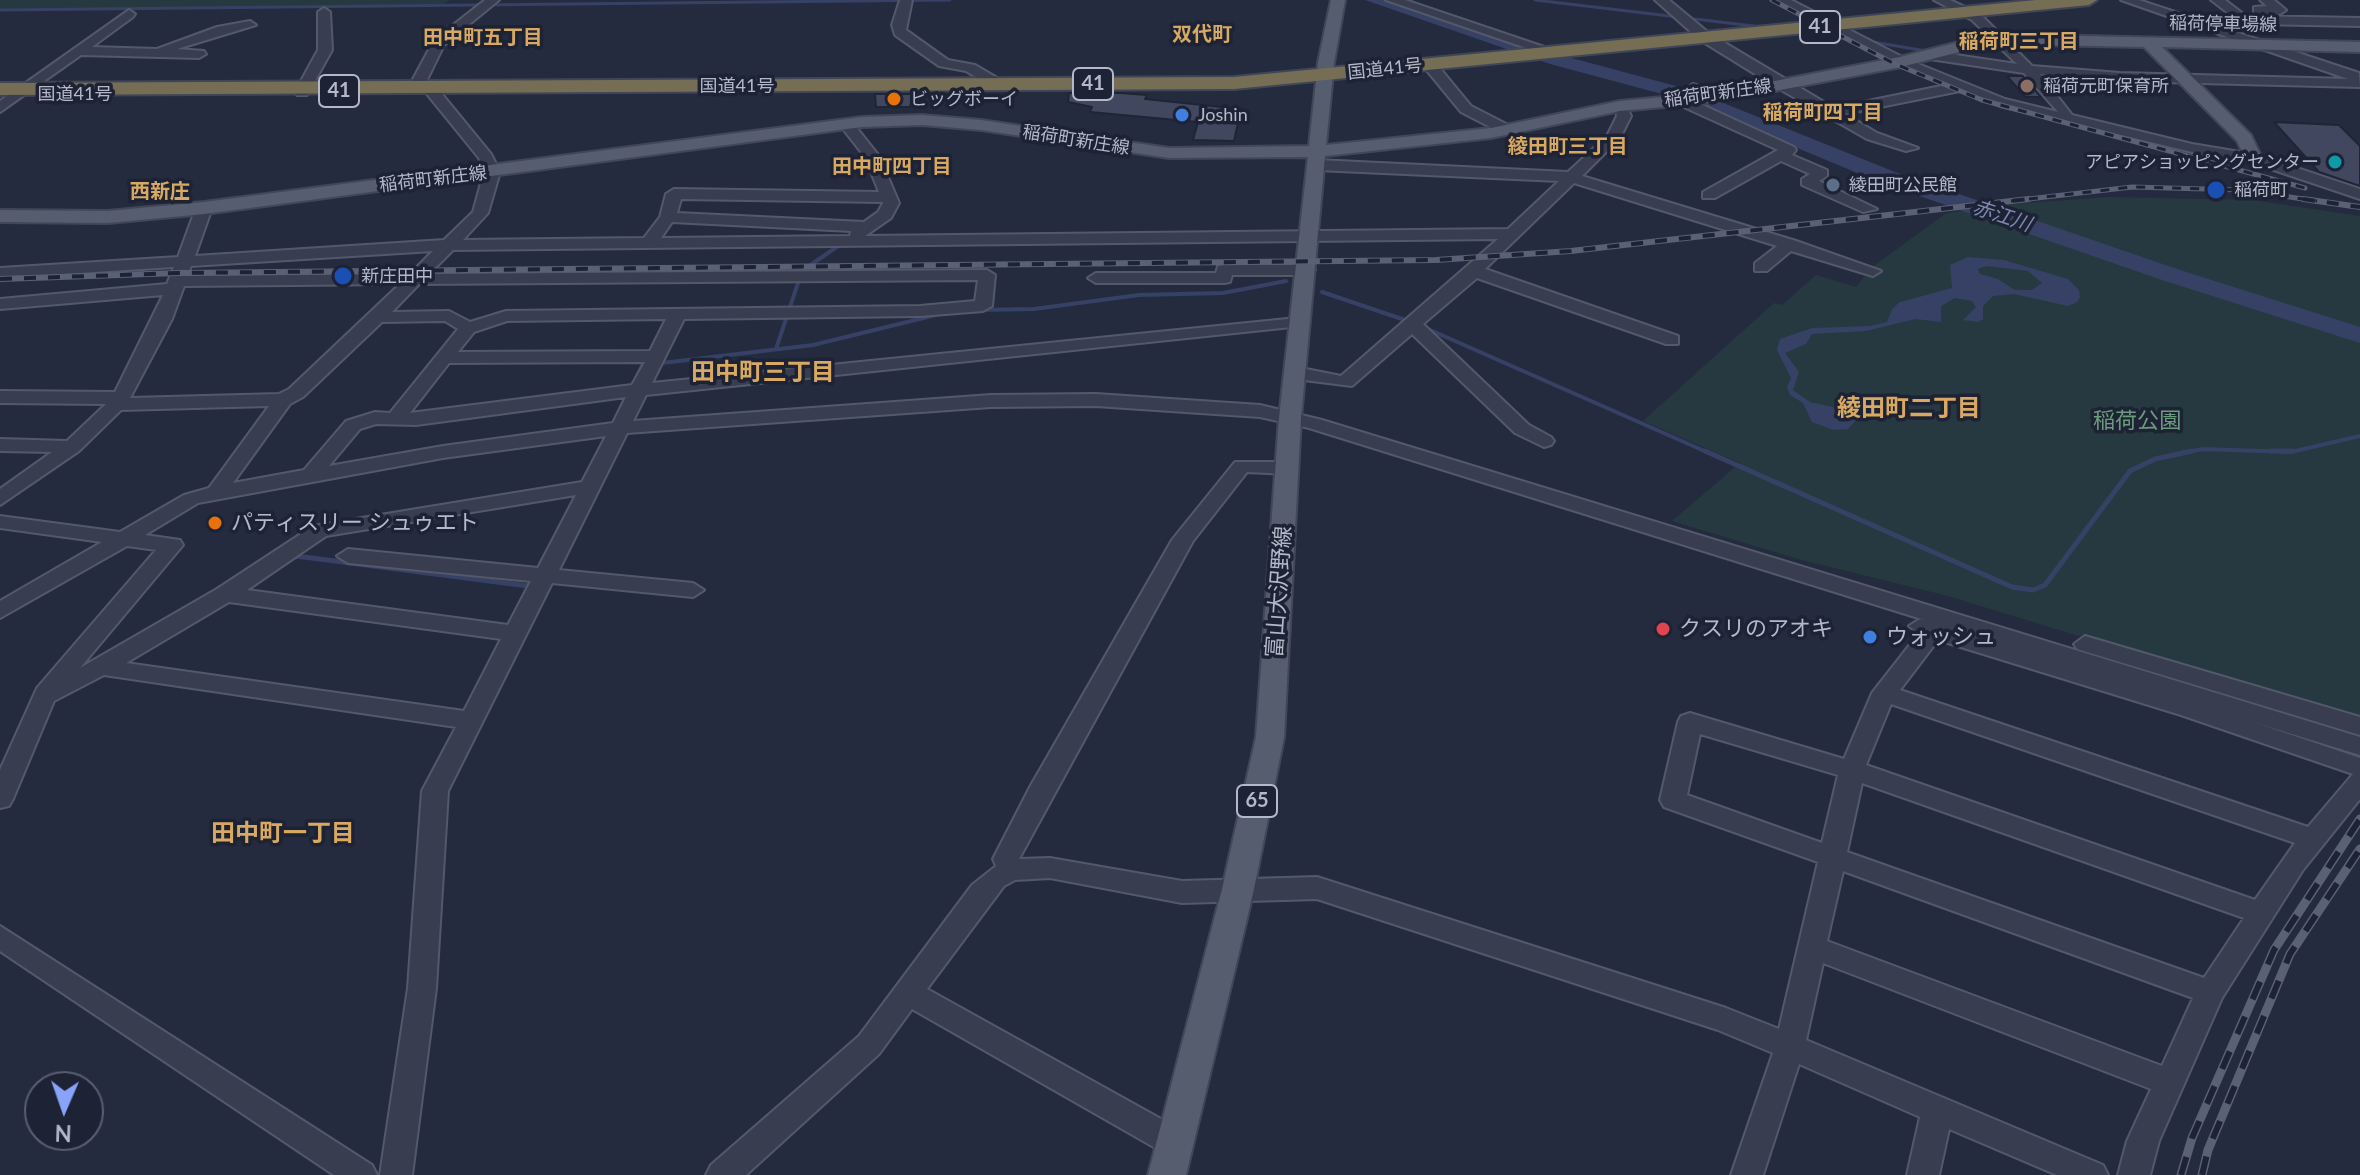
<!DOCTYPE html>
<meta charset="utf-8">
<style>
body{margin:0}
#map{position:relative;width:2360px;height:1175px;overflow:hidden;background:#242b3f;font-family:Lato,sans-serif}
canvas{display:block}
.north{position:absolute;left:24px;top:1071px;width:80px;height:80px;box-sizing:border-box;background:#1d2334;border:2px solid #595f70;border-radius:50%;rotate:182deg;font-size:22px;font-weight:700;line-height:32px;text-align:center;color:#b4b9ca}
.north::after{content:'';display:block;margin:auto;width:28px;height:36px;background:#89a2fa;clip-path:polygon(50% 0,100% 100%,50% 72%,0 100%)}
</style>
<div id="map">
<canvas width="2360" height="1175"></canvas>
<div class="north">N</div>
</div>
<script>
const ctx = document.querySelector('canvas').getContext('2d');
ctx.lineJoin = 'round';
function fillPath(path, color) { ctx.fillStyle = color; ctx.fill(path, 'evenodd'); }
const shape = rows => new Path2D(rows.map(r => 'M' + r).join(''));
function trace(path, color, width, dash) { ctx.strokeStyle = color; ctx.lineWidth = width; ctx.lineCap = dash ? 'butt' : 'round'; ctx.setLineDash(dash || []); ctx.stroke(path); }
function drawText(font, color, halo, rows, align = 'center') {
  ctx.font = font + ' Lato,"Noto Sans JP",sans-serif'; ctx.lineWidth = 7; ctx.setLineDash([]); ctx.textBaseline = 'middle'; ctx.strokeStyle = halo; ctx.fillStyle = color; for (const [text, x, y, turn = 0] of rows) {
    ctx.save(); ctx.translate(x, y); ctx.rotate((+turn || 0) * Math.PI / 180); ctx.textAlign = isNaN(turn) ? turn : align; if (halo) ctx.strokeText(text, 0, 0); ctx.fillText(text, 0, 0); ctx.restore();
  }
}
const green = shape([
 [0,0,450,0,439,7,0,10],
 [2108,197,2253,200,2360,216,2360,722,1948,596,1798,559,1672,521,1740,463,1643,421,1774,303,1782,305,1816,275,1856,287,1871,268,1945,214,1987,206]
]);
const water = shape([
 [1968,257,2004,260,2068,279,2079,290,2080,297,2077,302,2068,306,2014,294,1993,296,1983,306,1983,319,1978,322,1963,320,1976,307,1972,301,1955,298,1941,306,1941,322,1915,319,1866,331,1812,334,1806,344,1785,353,1799,372,1793,390,1810,402,1842,409,1856,420,1848,429,1833,430,1812,422,1803,403,1790,395,1787,387,1791,378,1777,350,1780,339,1812,328,1870,326,1887,322,1892,309,1900,302,1952,288,1950,265],
 [1987,266,2028,271,2042,283,2032,290,2015,290,1998,279,1980,274,1978,269]
]);
const streamFar2 = shape([
 [1535,0,1762,27],
 [0,10,950,0],
 [1800,32,1849,38],
 [1867,41,1932,52]
]);
const streamFar1 = shape([
 [1322,292,1408,321],
 [978,310,1034,309,1139,295,1223,293,1286,281],
 [1421,326,1709,453],
 [776,349,802,271,841,244],
 [662,363,813,345,940,314],
 [634,382,642,366],
 [616,417,623,403],
 [2182,453,2203,449,2291,452,2360,436]
]);
const stream = shape([
 [1705,451,2012,587,2033,590,2045,585,2130,471,2155,459,2192,451],
 [2271,451,2294,451],
 [296,556,528,586,531,582]
]);
const river = shape([
 [1365,0,1392,0,1564,56,1691,90,1895,172,2180,270,2360,327,2360,343,2162,280,1879,182,1677,98,1550,64,1365,0]
]);
const building = shape([
 [2007,76,2023,76,2041,97,2025,97,2007,76],
 [1069,93,1121,93,1147,95,1145,99,1241,109,1234,141,1193,140,1198,122,1090,112,1092,107,1068,102,1069,93],
 [875,94,913,94,910,107,876,107,875,94],
 [2274,122,2339,125,2360,146,2360,186,2319,172,2274,122]
]);
const minor = shape([
 [485,0,499,0,444,45,426,82,437,88,491,154,500,172,488,213,463,240,644,238,660,217,666,194,674,189,879,192,865,157,840,125,847,121,852,122,879,156,899,203,891,218,865,236,1508,229,1559,181,1317,170,1309,165,1317,160,1568,172,1607,136,1617,116,1615,103,1625,103,1631,116,1620,138,1582,176,1796,241,1881,271,1873,276,1791,251,1767,271,1755,271,1755,263,1777,246,1574,183,1485,269,1678,336,1678,344,1666,344,1477,278,1423,324,1529,425,1551,437,1554,441,1551,445,1544,447,1515,433,1412,334,1352,386,1296,379,1287,373,1296,367,1341,376,1498,239,453,250,429,274,987,270,995,275,992,306,983,311,920,316,684,319,652,383,1307,317,1310,321,1301,326,646,395,633,421,991,395,1096,394,1260,405,1322,420,2360,737,2360,755,2253,722,2360,758,2360,799,2303,870,2222,998,2159,1141,2150,1175,2118,1175,2127,1141,2151,1089,1823,963,1806,1040,2103,1165,2108,1175,2057,1175,1949,1129,1939,1175,1907,1175,1920,1117,1799,1064,1763,1175,1731,1175,1773,1053,1718,1030,1317,899,1182,903,1050,878,1015,880,1004,886,927,989,1188,1134,1193,1144,1188,1154,1177,1158,1166,1154,912,1009,879,1054,746,1175,706,1175,711,1165,859,1036,972,885,996,866,993,859,1030,787,1172,540,1235,462,1288,462,1298,468,1288,474,1247,472,1193,541,1019,859,1050,858,1182,881,1317,877,1726,1008,1779,1029,1818,862,1664,807,1660,800,1678,722,1681,716,1690,713,1844,759,1872,693,1919,633,1909,626,1920,619,1928,621,1309,428,1260,417,1096,406,991,407,627,433,559,570,693,583,704,590,693,597,552,583,448,791,436,988,412,1175,380,1175,408,988,422,791,456,727,104,675,54,701,13,799,9,806,0,808,0,770,37,688,156,550,127,546,0,618,0,601,102,542,0,528,0,516,120,532,184,495,209,488,269,406,121,410,79,451,0,505,0,489,52,452,0,451,0,439,67,441,106,404,0,403,0,391,115,392,163,295,0,309,0,299,167,284,174,267,0,278,0,268,178,257,196,208,204,203,212,208,195,256,444,240,473,212,484,172,479,158,427,94,411,83,434,40,485,0],
 [681,199,883,202,883,203,878,212,864,222,677,213,681,199],
 [672,222,851,231,850,236,661,238,672,222],
 [433,251,410,274,187,276,191,266,433,251],
 [978,280,975,301,920,306,506,311,470,322,449,311,392,312,419,284,978,280],
 [400,284,289,389,279,394,130,398,172,319,184,286,400,284],
 [666,319,650,351,458,352,474,332,507,321,666,319],
 [445,321,458,329,390,413,375,412,346,421,304,470,233,483,290,404,303,397,382,322,445,321],
 [645,362,632,385,410,413,449,363,645,362],
 [626,397,613,423,443,446,329,466,360,429,376,424,416,425,626,397],
 [606,436,582,482,313,526,217,589,80,668,183,545,180,540,145,535,198,503,443,458,606,436],
 [576,495,538,568,348,549,337,556,348,563,531,581,508,625,247,590,326,536,576,495],
 [229,602,501,639,464,711,126,663,229,602],
 [1938,640,2181,715,2353,774,2308,827,1900,690,1938,640],
 [1891,704,2295,843,2255,900,1866,765,1891,704],
 [1700,734,1838,775,1822,843,1687,795,1700,734],
 [1862,783,2244,918,2204,978,1847,852,1862,783],
 [1843,871,2193,998,2162,1066,1827,941,1843,871],
 [900,0,912,0,906,30,948,60,975,65,1004,82,1004,88,994,88,966,71,939,66,895,35,892,25,900,0],
 [1386,0,1405,0,1559,52,1547,55,1386,0],
 [1655,0,1669,0,1710,34,1834,108,1946,85,1896,65,1776,0,1791,0,1906,59,2005,99,2058,112,2024,73,1923,58,1921,55,1928,51,2017,64,1972,20,1934,0,1950,0,1980,14,2032,66,2120,73,2348,79,2121,0,2139,0,2359,73,2360,87,2120,81,2040,74,2072,115,2192,144,2258,155,2360,189,2360,199,2250,162,2192,152,2000,106,1960,91,1845,114,1877,133,1918,148,1906,151,1867,139,1776,87,1700,40,1655,0],
 [2211,0,2225,0,2246,16,2360,18,2360,26,2256,24,2260,29,2254,33,2211,0],
 [2260,0,2274,0,2286,10,2280,14,2254,13,2254,7,2267,6,2260,0],
 [324,8,330,12,332,50,307,95,297,95,295,92,318,50,318,12,324,8],
 [129,10,135,14,133,17,92,47,157,49,217,27,250,21,256,25,177,49,204,51,206,54,199,58,81,55,0,112,0,101,129,10],
 [1424,61,1434,61,1471,106,1510,126,1510,132,1500,132,1461,112,1424,67,1424,61],
 [1693,84,1721,94,1723,97,1716,101,1688,91,1686,88,1693,84],
 [1675,97,1685,97,1794,147,1796,150,1792,155,1827,170,1827,176,1819,181,1877,209,1863,212,1802,185,1802,179,1810,174,1781,161,1715,198,1703,198,1703,192,1778,150,1675,103,1675,97],
 [1224,265,1307,265,1315,270,1307,275,1232,275,1230,282,1224,283,1096,283,1088,278,1096,273,1216,273,1218,266,1224,265],
 [2085,636,2360,717,2360,735,2077,649,2074,644,2085,636],
 [0,926,372,1165,377,1175,334,1175,0,951,0,926]
]);
const major = shape([
 [1331,0,1345,0,1334,63,1326,145,1491,128,1620,101,1717,92,1900,57,1990,34,2360,42,2360,52,2162,47,2251,135,2262,158,2253,163,2247,162,2237,141,2144,47,1990,44,1901,67,1717,102,1620,111,1491,138,1325,156,1301,418,1284,737,1254,889,1186,1175,1148,1175,1222,889,1256,737,1279,418,1308,157,1169,158,981,130,922,125,862,127,204,214,108,223,0,222,0,210,108,211,204,202,862,117,922,115,981,120,1169,148,1309,146,1318,63,1331,0]
]);
const highway = shape([
 [2036,0,2097,0,2089,5,1234,89,0,95,0,83,1234,77,2036,0]
]);
const railFar2 = shape([
 [1772,0,1893,63,1982,100,2305,188],
 [2011,201,2132,187,2242,190,2317,201]
]);
const railFar1 = shape([
 [2303,199,2360,207],
 [0,279,179,273,1436,260,1571,251,2029,199]
]);
const rail = shape([
 [2181,1175,2192,1138,2274,950,2360,819],
 [2202,1175,2208,1150,2290,954,2360,849]
]);
const markers = [
 [2027,86,8,"#8d6e63"],
 [894,99,8,"#e8710a"],
 [1182,115,8,"#3f7fe0"],
 [2335,162,8,"#0f9aa8"],
 [1833,185,8,"#5c6f8a"],
 [2216,190,10,"#1a4fb4"],
 [343,276,10,"#1a4fb4"],
 [215,523,8,"#e8710a"],
 [1663,629,8,"#e0444e"],
 [1870,637,8,"#3f7fe0"]
];
const farStreetnames = [
 ["稲荷停車場線",2223,24,1],
 ["国道41号",1385,69,-6],
 ["国道41号",737,86],
 ["稲荷町新庄線",1718,93,-8],
 ["国道41号",75,94],
 ["稲荷町新庄線",1076,140,9],
 ["稲荷町新庄線",433,179,-7]
];
const farPoinames = [
 ["稲荷元町保育所",2043,86],
 ["ビッグボーイ",910,99],
 ["Joshin",1198,115],
 ["アピアショッピングセンター",2319,162,"right"],
 ["綾田町公民館",1849,185],
 ["稲荷町",2234,190],
 ["新庄田中",361,276]
];
const shields = [
 [1820,27,40],
 [1093,84,40],
 [339,91,40],
 [1257,801,40]
];
const shieldNames = [
 ["41",1820,27],
 ["41",1093,84],
 ["41",339,91],
 ["65",1257,801]
];
const farNeighbourhoodnames = [
 ["双代町",1202,35],
 ["田中町五丁目",483,38],
 ["稲荷町三丁目",2019,42],
 ["稲荷町四丁目",1823,113],
 ["綾田町三丁目",1568,147],
 ["田中町四丁目",892,167],
 ["西新庄",160,192]
];
const farWaternames = [
 ["赤江川",2002,216,18]
];
const parkNames = [
 ["稲荷公園",2137,421]
];
const poiNames = [
 ["パティスリー シュゥエト",231,523],
 ["クスリのアオキ",1679,629],
 ["ウォッシュ",1886,637]
];
const streetNames = [
 ["富山大沢野線",1279,592,-86]
];
const neighbourhoodNames = [
 ["田中町三丁目",763,372],
 ["綾田町二丁目",1909,408],
 ["田中町一丁目",283,833]
];
fillPath(green, '#263940');
fillPath(water, '#364165');
trace(streamFar2, '#364165', 3);
trace(streamFar1, '#364165', 4);
trace(stream, '#364165', 5);
fillPath(river, '#364165');
fillPath(building, '#40475f');
trace(building, '#1f2536', 2);
trace(minor, '#53596a', 4);
trace(major, '#414758', 4);
trace(highway, '#404657', 4);
fillPath(minor, '#383e4f');
fillPath(major, '#565d6f');
fillPath(highway, '#756e55');
trace(railFar2, '#5a6176', 5);
trace(railFar1, '#5a6176', 6);
trace(rail, '#5a6176', 9);
trace(railFar2, '#1d2334', 3, [9]);
trace(railFar1, '#1d2334', 4, [12]);
trace(rail, '#1d2334', 6, [19]);
for (const [x, y, r, color] of markers) { const dot = new Path2D(); dot.arc(x, y, r, 0, 2 * Math.PI); ctx.fillStyle = color; ctx.fill(dot); trace(dot, '#1d2334', 3); }
drawText('18px', '#b4b9ca', '#1d2334', farStreetnames);
drawText('18px', '#b4b9ca', '#1d2334', farPoinames, 'left');
for (const [x, y, w] of shields) { const box = new Path2D(); box.roundRect(x - w / 2, y - 16, w, 32, 6); ctx.fillStyle = '#1d2334'; ctx.fill(box); trace(box, '#b4b9ca', 2); }
drawText('bold 20px', '#b4b9ca', null, shieldNames);
drawText('bold 20px', '#d7a962', '#1d2334', farNeighbourhoodnames);
drawText('italic 20px', '#7c8ab2', '#1d2334', farWaternames);
drawText('22px', '#6b9b7e', '#1d2334', parkNames);
drawText('22px', '#b4b9ca', '#1d2334', poiNames, 'left');
drawText('22px', '#b4b9ca', '#1d2334', streetNames);
drawText('bold 24px', '#d7a962', '#1d2334', neighbourhoodNames);
</script>
